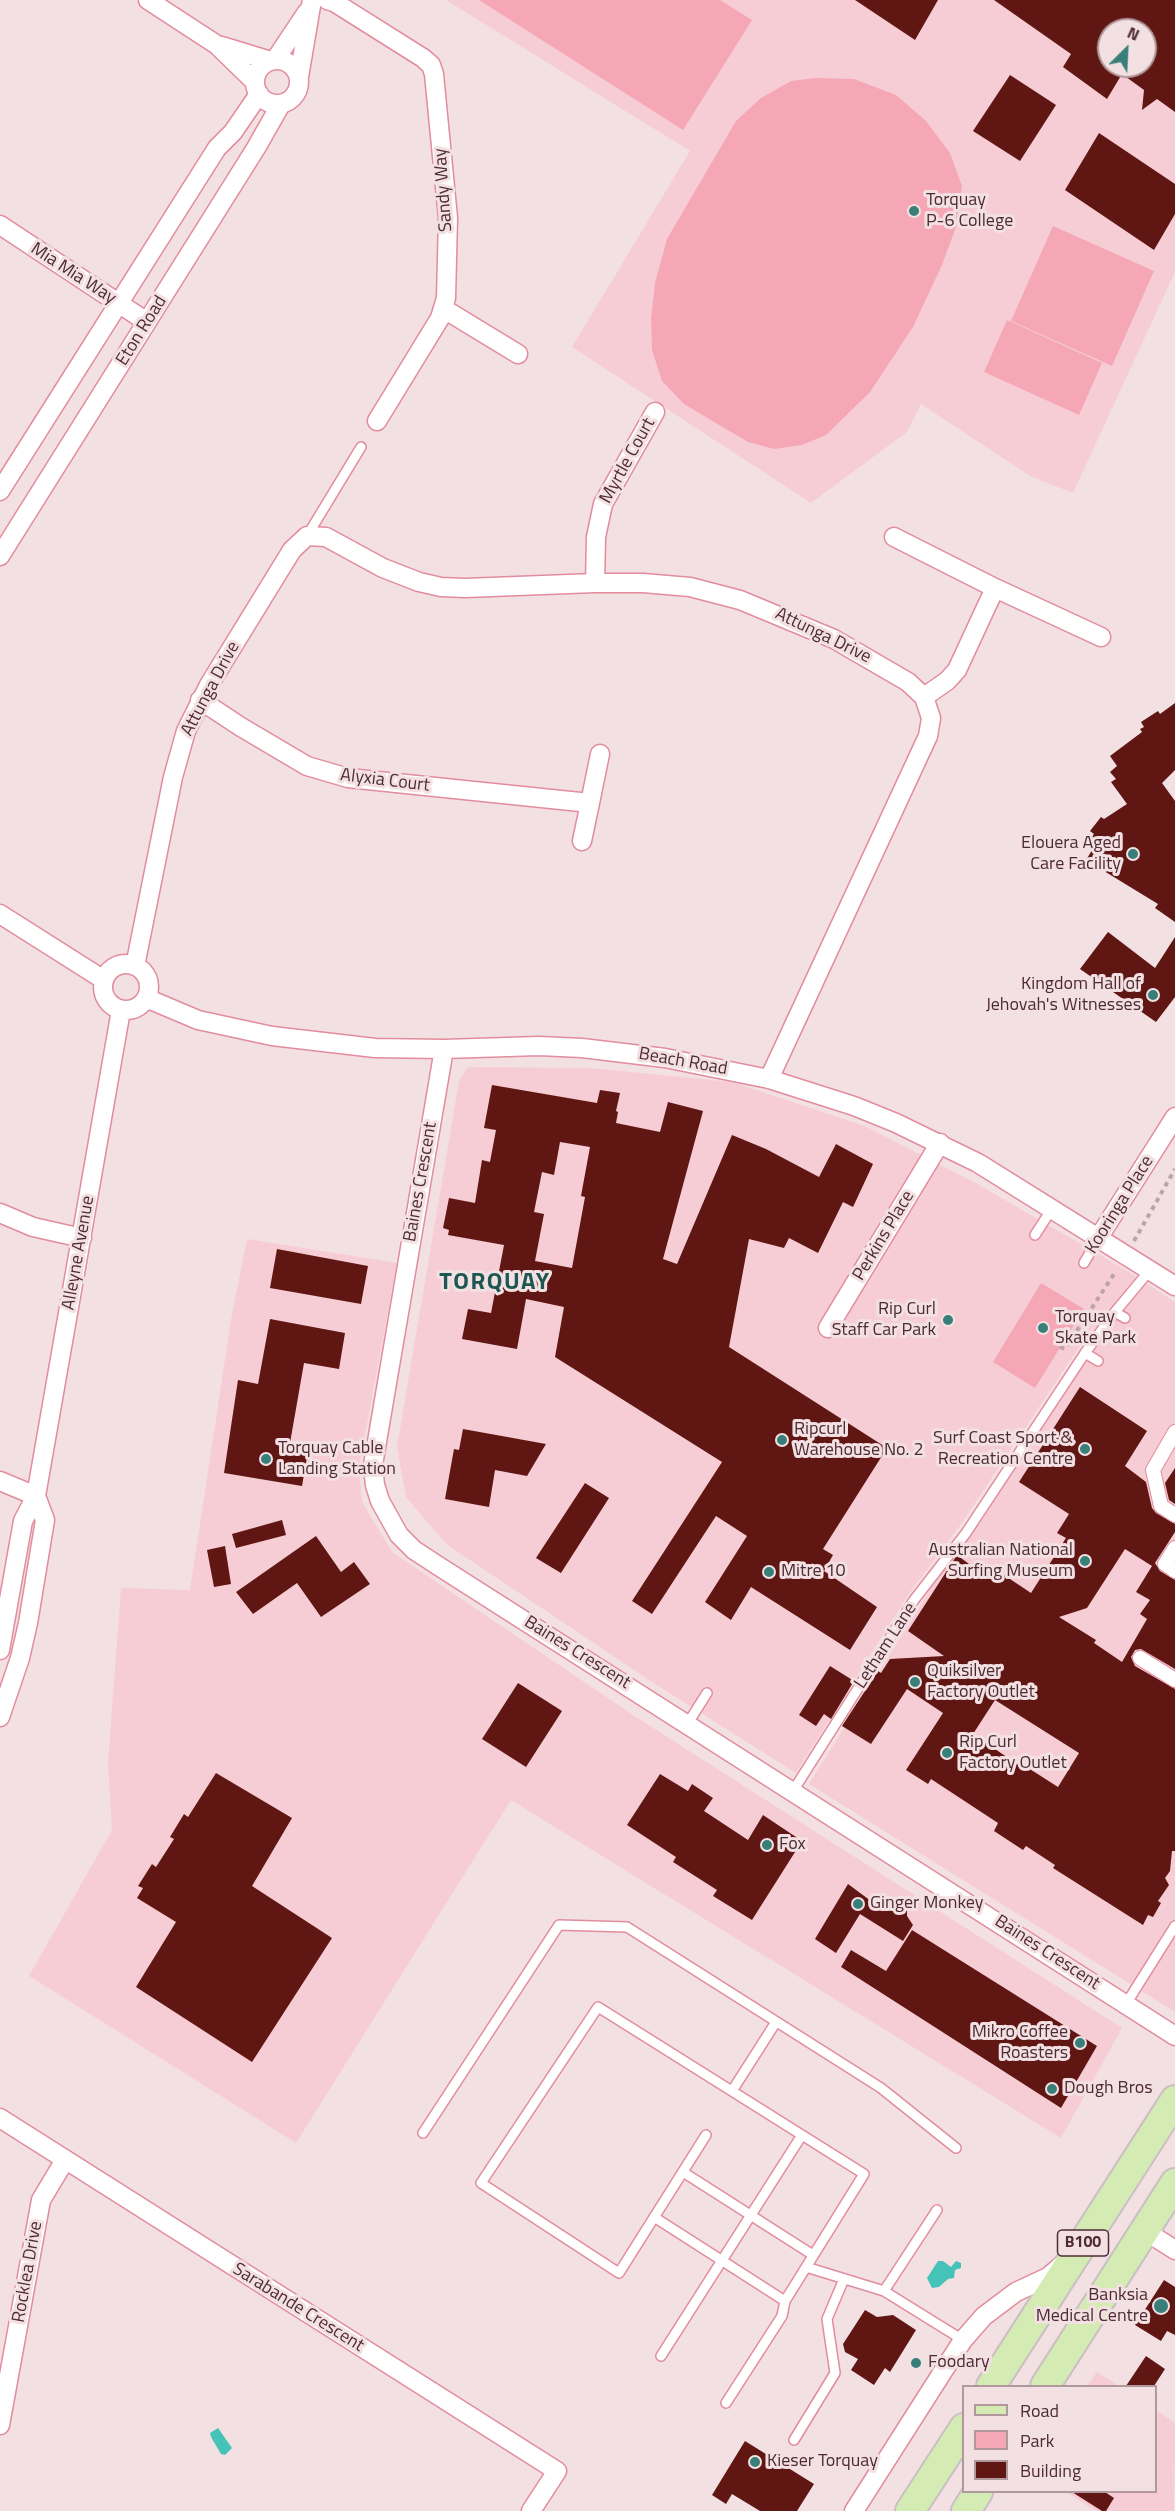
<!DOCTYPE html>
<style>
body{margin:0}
#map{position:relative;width:1175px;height:2511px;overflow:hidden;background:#f3e0e3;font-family:"Titillium Web",sans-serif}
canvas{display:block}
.legend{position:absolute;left:962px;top:2385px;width:195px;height:108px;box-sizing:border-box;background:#f3e0e3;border:2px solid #b1989c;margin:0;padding:8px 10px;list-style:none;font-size:18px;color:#4e2b32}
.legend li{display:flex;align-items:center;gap:12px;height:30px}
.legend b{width:30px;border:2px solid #b1989c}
.north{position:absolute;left:1097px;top:18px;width:60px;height:60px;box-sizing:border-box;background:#f3e0e3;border:2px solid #b1989c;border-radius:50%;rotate:24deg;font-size:16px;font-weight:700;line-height:24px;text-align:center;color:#4e2b32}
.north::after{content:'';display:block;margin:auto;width:21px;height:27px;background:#387f79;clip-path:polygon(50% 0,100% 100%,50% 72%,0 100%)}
</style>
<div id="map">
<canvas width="1175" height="2511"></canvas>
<ul class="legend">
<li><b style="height:8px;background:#d4ecb3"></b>Road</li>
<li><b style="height:16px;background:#f5a7b5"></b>Park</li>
<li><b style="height:16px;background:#601613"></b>Building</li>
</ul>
<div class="north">N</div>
</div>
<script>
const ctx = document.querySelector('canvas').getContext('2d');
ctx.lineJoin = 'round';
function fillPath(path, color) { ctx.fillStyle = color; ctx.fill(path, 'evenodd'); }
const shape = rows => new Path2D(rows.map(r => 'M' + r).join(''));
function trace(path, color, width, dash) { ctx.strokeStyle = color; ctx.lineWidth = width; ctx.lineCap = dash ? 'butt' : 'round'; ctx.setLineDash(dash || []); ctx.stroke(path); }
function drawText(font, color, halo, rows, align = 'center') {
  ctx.font = font + ' "Titillium Web",sans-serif'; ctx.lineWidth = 6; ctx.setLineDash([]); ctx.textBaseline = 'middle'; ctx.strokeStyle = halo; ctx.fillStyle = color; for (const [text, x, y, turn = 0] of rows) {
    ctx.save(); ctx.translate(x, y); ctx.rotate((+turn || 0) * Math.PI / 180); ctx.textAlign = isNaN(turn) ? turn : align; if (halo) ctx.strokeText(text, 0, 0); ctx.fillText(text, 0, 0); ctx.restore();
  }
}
const built = shape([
 [446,0,1175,0,1175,272,1073,493,1030,476,921,404,907,432,811,503,572,347,690,151],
 [1109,30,1145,30,1145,66,1109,66],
 [468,1067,590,1068,732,1082,865,1126,981,1186,1129,1272,1175,1302,1175,2012,809,1784,1112,1298,959,1527,908,1595,796,1773,655,1684,446,1544,406,1497,397,1447,459,1081],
 [247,1239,397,1263,359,1467,362,1502,392,1552,633,1715,1122,2028,1061,2138,511,1800,296,2143,29,1976,112,1830,108,1763,121,1588,190,1590,231,1320],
 [1097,2372,1119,2386,1087,2386],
 [1156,2410,1175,2423,1174,2511,1096,2511,1066,2492,1156,2492]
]);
const green = shape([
 [479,0,720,0,752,20,683,130],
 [816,78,854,79,896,95,926,121,950,153,962,186,956,227,942,265,913,327,870,392,826,435,802,445,774,449,748,442,684,404,662,381,652,350,651,318,655,283,667,239,736,121,761,98,791,81],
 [1053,226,1154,271,1112,366,1011,321],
 [1007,320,1102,363,1079,415,984,372],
 [1041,1283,1084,1309,1035,1388,993,1362]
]);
const water = shape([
 [938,2261,943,2261,951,2267,956,2261,961,2263,961,2268,955,2270,954,2278,948,2279,939,2287,932,2288,927,2278],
 [218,2428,232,2448,225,2455,221,2454,211,2437,210,2433]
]);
const building = shape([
 [855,0,938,0,915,40],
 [994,0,1175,0,1175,112,1157,99,1142,110,1144,90,1122,74,1107,99,1063,67,1071,54],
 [1109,30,1145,30,1145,66,1109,66],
 [1010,75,1056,105,1020,161,973,131],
 [1099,133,1175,184,1175,214,1154,250,1065,190],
 [1175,703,1175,770,1162,783,1175,801,1175,922,1155,908,1158,904,1086,860,1094,847,1088,842,1094,834,1090,831,1101,817,1104,819,1127,804,1111,782,1116,779,1110,772,1117,766,1110,756,1142,732,1140,729,1144,727,1141,722,1158,711,1160,714],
 [1108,932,1155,968,1175,937,1175,997,1156,1022,1080,969],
 [492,1085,597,1103,600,1090,620,1093,616,1111,618,1112,616,1123,660,1132,668,1102,703,1111,663,1259,677,1264,732,1135,766,1149,819,1177,836,1144,873,1164,853,1207,843,1202,818,1253,789,1238,784,1248,749,1239,729,1347,887,1448,823,1549,833,1555,824,1571,877,1607,850,1650,751,1587,731,1620,705,1602,747,1536,716,1516,652,1614,632,1601,722,1462,555,1357,564,1307,526,1299,517,1349,462,1339,468,1309,491,1313,504,1245,448,1235,449,1230,443,1228,449,1198,475,1203,482,1160,490,1162,496,1130,484,1128],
 [560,1142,590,1147,581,1196,585,1197,572,1268,535,1261,544,1214,534,1212,542,1172,554,1175],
 [277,1249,368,1266,361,1304,270,1288],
 [270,1319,345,1333,339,1369,304,1363,290,1443,309,1446,302,1486,224,1473,238,1380,258,1384],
 [1080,1387,1147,1431,1125,1466,1146,1482,1152,1508,1156,1513,1175,1524,1175,1532,1155,1563,1160,1571,1175,1580,1175,1669,1141,1649,1135,1650,1131,1657,1135,1666,1175,1689,1175,1851,1172,1851,1170,1871,1165,1878,1169,1885,1158,1901,1161,1903,1153,1917,1148,1915,1143,1925,1053,1868,1055,1865,1026,1846,1023,1850,994,1831,998,1823,931,1779,928,1784,906,1770,943,1713,907,1689,871,1744,842,1726,878,1671,881,1673,890,1659,944,1656,908,1631,957,1555,989,1579,995,1569,1031,1593,1066,1538,1057,1533,1069,1514,1019,1482],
 [1125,1549,1152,1566,1136,1592,1150,1600,1140,1614,1147,1619,1122,1662,1094,1643,1096,1640,1059,1617,1087,1608],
 [995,1700,1079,1753,1058,1787,1022,1764,1020,1766,973,1734],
 [463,1429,546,1444,527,1476,495,1470,489,1507,445,1499,454,1449,459,1450],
 [1175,1468,1175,1504,1169,1500,1165,1483],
 [585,1483,609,1498,561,1573,536,1558],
 [282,1520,286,1535,236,1548,232,1534],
 [316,1536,341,1572,354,1562,370,1584,321,1617,297,1583,253,1614,236,1592],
 [225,1546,231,1584,214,1587,207,1550],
 [830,1666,854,1681,831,1719,824,1714,816,1726,799,1715],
 [518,1683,562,1711,526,1767,482,1739],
 [216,1773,292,1818,252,1886,332,1938,252,2062,136,1987,176,1922,137,1898,143,1888,138,1886,152,1864,156,1867,174,1839,170,1837,184,1814,188,1817],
 [660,1774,688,1791,692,1784,713,1798,704,1811,748,1840,763,1815,802,1841,752,1920,713,1896,717,1890,673,1862,676,1857,627,1825],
 [848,1884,879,1907,880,1905,883,1906,888,1898,907,1910,907,1916,913,1925,903,1941,860,1914,836,1953,815,1939],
 [912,1930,1097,2046,1061,2108,841,1967,851,1950,886,1971],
 [1164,2280,1175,2287,1175,2335,1167,2331,1161,2341,1135,2325],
 [865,2310,877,2317,893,2315,916,2330,890,2372,885,2368,874,2385,851,2370,858,2359,845,2352,843,2344],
 [1146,2356,1165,2369,1154,2386,1126,2386],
 [745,2441,814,2484,797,2511,760,2511,732,2494,726,2504,712,2495],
 [1072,2492,1105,2492,1114,2498,1106,2511,1102,2511]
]);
const path = shape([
 [1134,1241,1175,1169],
 [1060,1347,1065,1349,1116,1271]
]);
const service = shape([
 [307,536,361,447],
 [1035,1235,1053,1207],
 [1084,1263,1099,1237],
 [1115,1312,1125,1318],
 [1085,1353,1098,1361],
 [688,1723,707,1693],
 [793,1791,914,1600,966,1533,1085,1353,1115,1312,1150,1270],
 [1126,2004,1175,1926],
 [732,2091,776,2022],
 [423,2133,559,1925,627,1927,881,2088,956,2148],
 [706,2135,619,2273,481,2183,598,2007,864,2174,785,2301,782,2316,726,2403],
 [683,2172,813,2255],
 [654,2217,785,2301],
 [806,2267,884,2291,963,2340],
 [884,2291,937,2210],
 [661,2356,802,2135],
 [794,2440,835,2373,827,2319,844,2279]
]);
const pedestrian = shape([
 [1175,1432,1153,1470,1161,1506,1175,1515],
 [1175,1548,1165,1564,1175,1571],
 [1140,1658,1175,1680]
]);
const minor = shape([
 [148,0,217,45,255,82],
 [327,0,334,2,423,58,431,65,434,74,448,218,446,298,440,318,377,421],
 [222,46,271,61],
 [275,60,307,12],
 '255 82a22 22 0 1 1 44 0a22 22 0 1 1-44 0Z',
 [299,77,312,0],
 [0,225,147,322],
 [444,309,518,354],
 [0,491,217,148,233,132,259,94],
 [894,537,995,588,957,670,947,681,924,697],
 [0,556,256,148,281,104],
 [595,583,596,537,603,504,655,412],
 [995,588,1101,637],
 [200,700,241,727,307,766,348,778,590,803,600,754],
 [582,841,590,803],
 [0,914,104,980],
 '103 987a23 23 0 1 1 46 0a23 23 0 1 1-46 0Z',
 [135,966,173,777,186,731,209,685,292,550,307,536,326,537,383,568,419,582,441,587,465,588,595,583,643,583,690,587,740,600,834,639,908,682,924,697,931,718,928,736,769,1079],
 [146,998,198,1020,272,1036,375,1048,444,1049,539,1046,582,1048,665,1058,769,1079,854,1106,896,1123,978,1163,1175,1286],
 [444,1049,373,1465,375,1485,380,1501,399,1535,414,1550,440,1567,1175,2036],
 [0,1213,33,1227,82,1238],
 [1099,1237,1175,1117],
 [828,1328,940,1143],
 [0,1481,36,1496],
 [0,1650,23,1521,36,1496,121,1010],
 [0,1717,20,1658,28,1623,45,1520,36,1496],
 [0,2118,557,2471,531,2511],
 [1145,2231,1175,2250],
 [0,2425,41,2200,65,2160],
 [854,2511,963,2340,984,2316,1016,2292,1048,2277,1062,2265]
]);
const primary = shape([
 [991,2386,1175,2100],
 [1045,2386,1175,2183],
 [910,2511,964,2428],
 [966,2511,978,2492]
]);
const markers = [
 [914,211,6,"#387f79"],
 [1133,854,6,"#387f79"],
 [1153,995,6,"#387f79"],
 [948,1320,6,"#387f79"],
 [1043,1328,6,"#387f79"],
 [782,1440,6,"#387f79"],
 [1085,1449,6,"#387f79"],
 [266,1459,6,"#387f79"],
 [1085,1561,6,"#387f79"],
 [769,1572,6,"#387f79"],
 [915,1682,6,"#387f79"],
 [947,1753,6,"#387f79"],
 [767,1845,6,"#387f79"],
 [858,1904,6,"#387f79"],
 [1080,2043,6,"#387f79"],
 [1052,2089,6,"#387f79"],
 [1161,2306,8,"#387f79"],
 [916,2363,6,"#387f79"],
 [755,2462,6,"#387f79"]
];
const shields = [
 [1083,2243,51]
];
const shieldNames = [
 ["B100",1083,2243]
];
const streetNames = [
 ["Sandy Way",444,190,-94],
 ["Mia Mia Way",73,274,33],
 ["Eton Road",142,331,-58],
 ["Myrtle Court",628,461,-61],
 ["Attunga Drive",823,636,26],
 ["Attunga Drive",211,689,-62],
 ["Alyxia Court",385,781,7],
 ["Beach Road",683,1062,10],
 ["Baines Crescent",421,1182,-80],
 ["Kooringa Place",1120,1205,-58],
 ["Perkins Place",884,1236,-59],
 ["Alleyne Avenue",79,1253,-80],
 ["Letham Lane",886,1646,-57],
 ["Baines Crescent",577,1653,32],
 ["Baines Crescent",1047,1953,33],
 ["Rocklea Drive",28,2272,-80],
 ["Sarabande Crescent",298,2308,32]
];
const poiNames = [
 ["Torquay",926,201],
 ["P-6 College",926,222],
 ["Elouera Aged",1121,844,"right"],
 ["Care Facility",1121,865,"right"],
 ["Kingdom Hall of",1141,985,"right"],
 ["Jehovah's Witnesses",1141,1006,"right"],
 ["Rip Curl",936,1310,"right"],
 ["Staff Car Park",936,1331,"right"],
 ["Torquay",1055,1318],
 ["Skate Park",1055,1339],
 ["Ripcurl",794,1430],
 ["Warehouse No. 2",794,1451],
 ["Surf Coast Sport &",1073,1439,"right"],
 ["Recreation Centre",1073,1460,"right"],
 ["Torquay Cable",278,1449],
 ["Landing Station",278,1470],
 ["Australian National",1073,1551,"right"],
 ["Surfing Museum",1073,1572,"right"],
 ["Mitre 10",781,1572],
 ["Quiksilver",927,1672],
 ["Factory Outlet",927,1693],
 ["Rip Curl",959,1743],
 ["Factory Outlet",959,1764],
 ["Fox",779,1845],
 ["Ginger Monkey",870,1904],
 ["Mikro Coffee",1068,2033,"right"],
 ["Roasters",1068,2054,"right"],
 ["Dough Bros",1064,2089],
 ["Banksia",1148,2296,"right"],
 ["Medical Centre",1148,2317,"right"],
 ["Foodary",928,2363],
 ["Kieser Torquay",767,2462]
];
const districtNames = [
 ["TORQUAY",495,1283]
];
fillPath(built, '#f6cdd4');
fillPath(green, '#f5a7b5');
fillPath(water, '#46c3b9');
fillPath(building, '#601613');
trace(service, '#e28c9d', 12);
trace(pedestrian, '#e28c9d', 16);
trace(minor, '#e28c9d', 21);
trace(primary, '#cabfc2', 32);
trace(path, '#bba3a7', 4, [4.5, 4.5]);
trace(service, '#fff', 9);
trace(pedestrian, '#fff', 14);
trace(minor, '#fff', 18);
trace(primary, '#d4ecb3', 28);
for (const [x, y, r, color] of markers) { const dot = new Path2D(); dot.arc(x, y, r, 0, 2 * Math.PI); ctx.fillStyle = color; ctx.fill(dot); trace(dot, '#f3e0e3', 2); }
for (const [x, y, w] of shields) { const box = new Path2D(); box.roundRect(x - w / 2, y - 13, w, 26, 4.5); ctx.fillStyle = '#f3e0e3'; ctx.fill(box); trace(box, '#4e2b32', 1.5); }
drawText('bold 16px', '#4e2b32', null, shieldNames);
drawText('18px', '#4e2b32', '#f3e0e3', streetNames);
drawText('18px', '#4e2b32', '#f3e0e3', poiNames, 'left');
ctx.letterSpacing = '1.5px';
drawText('bold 24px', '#1d5752', '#f3e0e3', districtNames);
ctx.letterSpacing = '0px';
</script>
